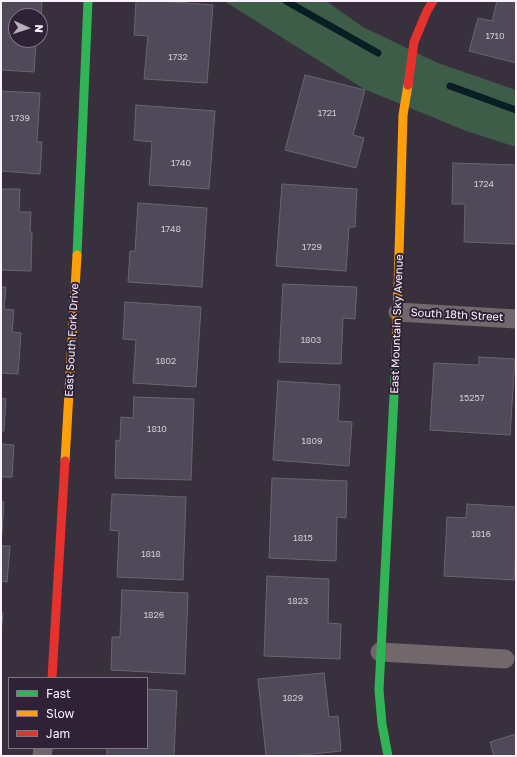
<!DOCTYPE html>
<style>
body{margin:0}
#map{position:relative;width:517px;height:757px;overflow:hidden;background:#38303c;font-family:"Golos Text",sans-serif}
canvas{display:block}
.frame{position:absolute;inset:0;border:2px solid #fbf1ff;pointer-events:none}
.legend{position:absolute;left:8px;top:677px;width:140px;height:72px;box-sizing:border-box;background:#302236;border:1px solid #817586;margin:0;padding:5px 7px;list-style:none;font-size:12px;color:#fbf1ff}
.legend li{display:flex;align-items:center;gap:8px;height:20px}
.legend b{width:20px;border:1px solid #817586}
.north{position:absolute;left:8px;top:8px;width:40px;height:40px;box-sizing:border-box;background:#302236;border:1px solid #817586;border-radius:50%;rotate:93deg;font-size:11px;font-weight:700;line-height:16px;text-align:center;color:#fbf1ff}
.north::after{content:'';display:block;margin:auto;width:14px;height:18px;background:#b7adbb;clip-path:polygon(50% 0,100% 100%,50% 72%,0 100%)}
</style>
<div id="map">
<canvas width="517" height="757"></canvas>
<div class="frame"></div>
<ul class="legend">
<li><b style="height:5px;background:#30b455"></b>Fast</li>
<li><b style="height:5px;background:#ff9f0a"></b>Slow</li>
<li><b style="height:5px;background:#e5322d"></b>Jam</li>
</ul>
<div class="north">N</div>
</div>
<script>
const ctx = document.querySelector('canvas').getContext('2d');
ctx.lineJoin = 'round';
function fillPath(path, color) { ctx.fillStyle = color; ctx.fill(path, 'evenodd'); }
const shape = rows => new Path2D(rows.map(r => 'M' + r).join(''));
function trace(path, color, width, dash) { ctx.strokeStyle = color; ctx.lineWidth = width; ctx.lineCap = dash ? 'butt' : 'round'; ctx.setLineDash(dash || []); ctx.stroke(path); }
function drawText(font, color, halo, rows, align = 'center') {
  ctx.font = font + ' "Golos Text",sans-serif'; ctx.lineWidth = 4; ctx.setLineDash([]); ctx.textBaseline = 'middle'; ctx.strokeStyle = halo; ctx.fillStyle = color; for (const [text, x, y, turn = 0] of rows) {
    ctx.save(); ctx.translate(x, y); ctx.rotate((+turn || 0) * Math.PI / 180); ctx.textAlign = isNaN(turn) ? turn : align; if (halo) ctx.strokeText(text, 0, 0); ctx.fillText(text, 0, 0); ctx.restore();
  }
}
const green = shape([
 [224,1,326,1,363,27,438,63,516,90,516,147,466,131,364,89]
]);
const stream = shape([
 [286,1,378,53],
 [450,86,516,110]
]);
const building = shape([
 [1,1,42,1,41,23,40,16,16,16,16,40,30,40,30,42,36,42,34,72,1,70,1,1],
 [136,1,159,1,213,5,207,83,144,79,148,36,134,35,136,1],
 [497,1,516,1,516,63,469,51,478,18,492,21,497,1],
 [305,75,365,90,353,135,364,138,356,168,285,150,305,75],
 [1,91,40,93,37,142,42,142,40,174,1,171,1,91],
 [136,105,215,111,209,189,149,185,152,142,134,140,136,105],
 [453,163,516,165,516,244,464,242,465,204,452,204,453,163],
 [282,184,357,189,355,227,349,227,346,271,276,266,282,184],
 [1,189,20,189,19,212,31,212,30,232,32,232,31,271,1,270,1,189],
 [138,203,207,208,202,287,128,282,130,251,135,251,138,203],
 [283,284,357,287,355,319,343,318,341,364,279,362,283,284],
 [1,287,6,287,4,309,14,310,12,332,21,333,18,374,1,373,1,287],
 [125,302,201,307,196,387,133,383,136,340,123,339,125,302],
 [479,357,515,359,510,435,430,430,434,363,479,365,479,357],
 [278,381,340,385,338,421,352,422,349,466,273,460,278,381],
 [134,397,194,399,191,480,115,478,116,440,120,441,121,417,133,418,134,397],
 [1,398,6,399,4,431,1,431,1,398],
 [1,444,14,445,12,477,1,477,1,444],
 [272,478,347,481,346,518,337,517,336,561,269,558,272,478],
 [112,494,186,497,183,580,117,577,119,531,110,530,112,494],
 [1,501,4,502,1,546,1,501],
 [467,504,516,507,516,549,514,580,444,576,447,517,466,518,467,504],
 [1,546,10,546,7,582,1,581,1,546],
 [267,576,329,579,328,623,341,624,340,659,264,656,267,576],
 [122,590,188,593,185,674,111,670,112,637,120,637,122,590],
 [1,613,3,613,1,633,1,613],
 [324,673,329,717,338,716,341,751,292,756,266,756,258,679,324,673],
 [147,689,177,691,174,756,107,756,107,748,147,748,147,689],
 [516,734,516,756,494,756,490,742,516,734]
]);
const street = shape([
 [398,312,516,319],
 [380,652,505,659],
 [42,756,43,748]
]);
const fast = shape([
 [77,255,88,1],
 [388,756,382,724,379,690,396,356]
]);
const slow = shape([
 [396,356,403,115,408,85],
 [65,461,77,255]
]);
const jam = shape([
 [408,85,414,42,427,11,433,1],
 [52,678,65,461]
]);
const numberNames = [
 ["1710",495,36],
 ["1732",178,57],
 ["1721",327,113],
 ["1739",20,118],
 ["1740",181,163],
 ["1724",484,184],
 ["1748",171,229],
 ["1729",312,247],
 ["1803",311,340],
 ["1802",166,361],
 ["15257",472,398],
 ["1810",157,429],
 ["1809",312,441],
 ["1816",481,534],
 ["1815",303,538],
 ["1818",151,554],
 ["1823",298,601],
 ["1826",154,615],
 ["1829",293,698]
];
const streetNames = [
 ["South 18th Street",457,315,3],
 ["East Mountain Sky Avenue",397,324,-88],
 ["East South Fork Drive",72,340,-87]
];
fillPath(green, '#3e5d49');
trace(stream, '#081d24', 7);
fillPath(building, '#4f4a59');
trace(building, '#696570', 1);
trace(street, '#72686c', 19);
trace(fast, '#30b455', 9);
trace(slow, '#ff9f0a', 9);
trace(jam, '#e5322d', 9);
drawText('9px', '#d0c7d6', null, numberNames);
drawText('11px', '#fbf1ff', '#302236', streetNames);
</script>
